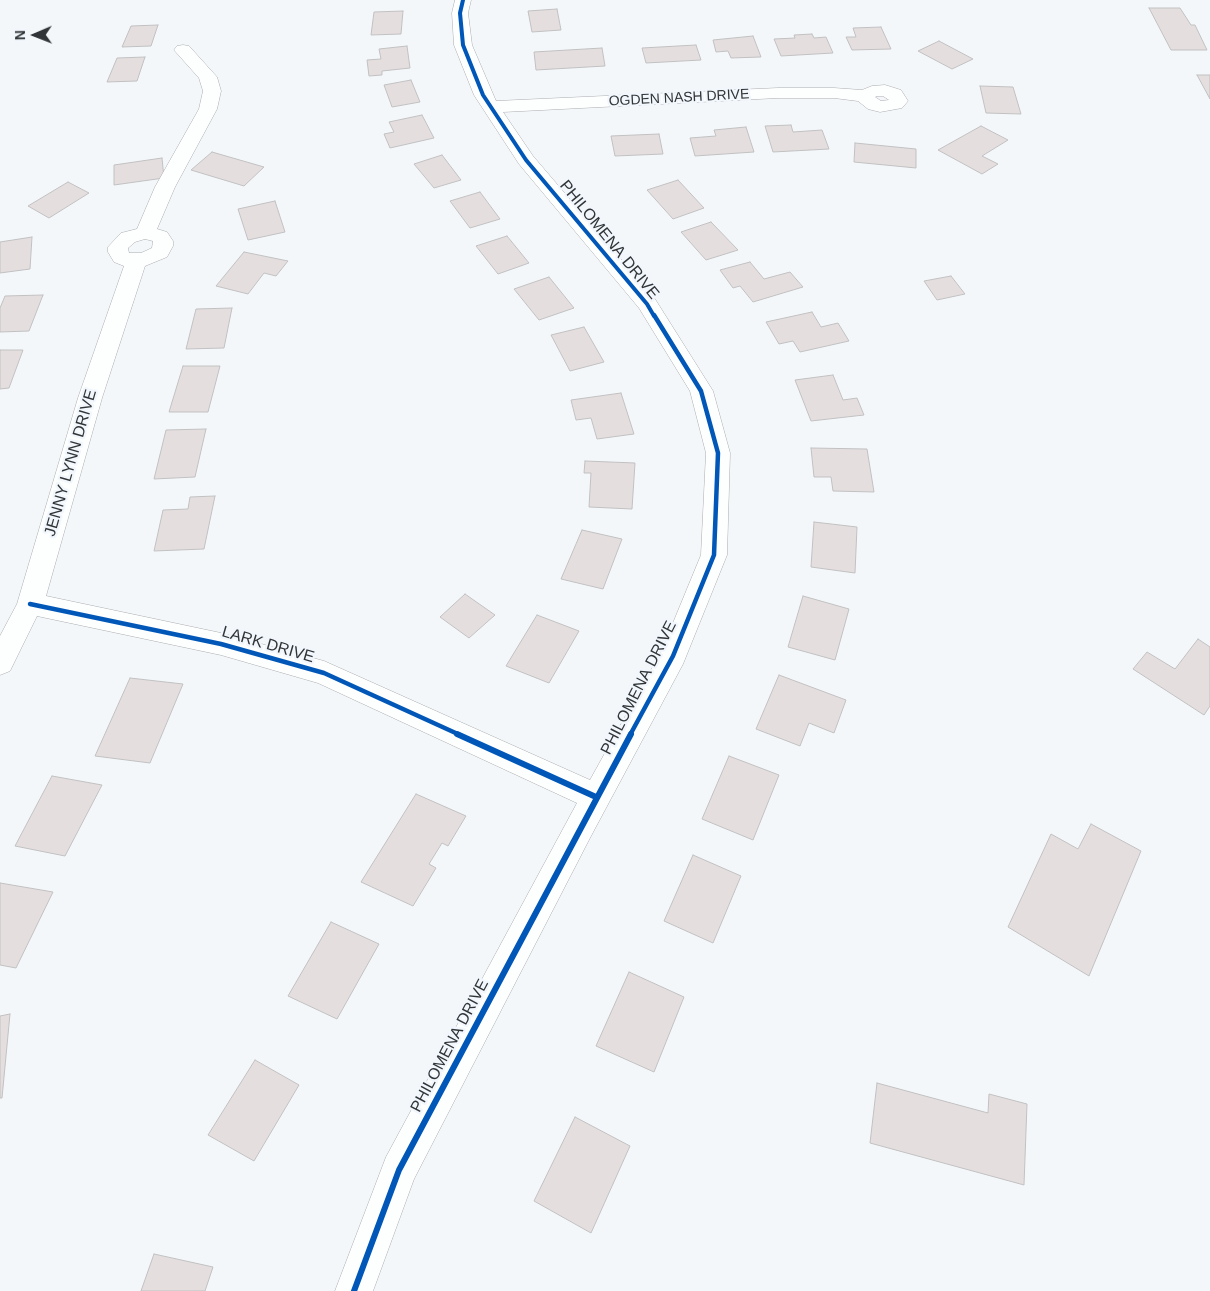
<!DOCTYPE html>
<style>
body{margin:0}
#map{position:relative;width:1210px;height:1291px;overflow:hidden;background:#f4f7fa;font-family:Arial,sans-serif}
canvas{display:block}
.north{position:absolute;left:10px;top:10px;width:50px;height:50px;-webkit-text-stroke:4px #f1f7fd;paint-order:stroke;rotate:269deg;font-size:14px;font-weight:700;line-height:20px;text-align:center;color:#323537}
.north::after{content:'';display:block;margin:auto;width:18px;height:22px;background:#323537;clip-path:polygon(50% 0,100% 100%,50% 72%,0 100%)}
</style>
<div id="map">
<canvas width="1210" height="1291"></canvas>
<div class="north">N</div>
</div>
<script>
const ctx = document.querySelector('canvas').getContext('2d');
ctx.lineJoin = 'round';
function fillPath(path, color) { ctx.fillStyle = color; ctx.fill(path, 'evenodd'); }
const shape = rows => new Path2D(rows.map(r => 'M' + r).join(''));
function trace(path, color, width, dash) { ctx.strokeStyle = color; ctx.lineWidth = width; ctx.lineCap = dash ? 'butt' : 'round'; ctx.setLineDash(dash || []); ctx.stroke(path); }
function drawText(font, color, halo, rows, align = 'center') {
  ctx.font = font + ' Arial,sans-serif'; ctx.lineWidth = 4.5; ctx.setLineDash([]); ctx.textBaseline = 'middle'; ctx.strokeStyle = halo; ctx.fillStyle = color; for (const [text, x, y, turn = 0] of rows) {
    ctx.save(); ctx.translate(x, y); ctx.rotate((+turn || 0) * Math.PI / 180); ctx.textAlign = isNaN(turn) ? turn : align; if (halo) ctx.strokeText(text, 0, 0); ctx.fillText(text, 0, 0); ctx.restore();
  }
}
const building = shape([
 [1149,8,1180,8,1191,25,1195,25,1207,50,1171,50,1149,8],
 [557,9,561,30,532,32,528,11,557,9],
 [403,11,401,34,371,35,374,12,403,11],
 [158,25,151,46,122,47,131,26,158,25],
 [881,27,891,49,852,50,846,37,856,37,853,28,881,27],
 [812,34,814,38,826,37,833,53,781,56,774,39,795,38,794,35,812,34],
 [753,36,761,57,731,58,728,51,716,52,713,40,753,36],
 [939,41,973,59,952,69,918,51,939,41],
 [696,45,701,60,646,63,642,48,696,45],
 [407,46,410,68,382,71,382,75,369,76,367,60,381,59,379,49,407,46],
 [602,48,605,66,536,70,534,52,602,48],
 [145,57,137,81,107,82,117,58,145,57],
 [1197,75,1210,75,1210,99,1197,75],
 [411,80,420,102,392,107,384,85,411,80],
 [980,86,1013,87,1021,114,986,113,980,86],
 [422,115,434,138,390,148,384,134,394,132,389,122,422,115],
 [791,125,793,132,822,130,829,149,773,152,765,126,791,125],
 [981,126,1008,140,982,156,998,164,982,174,938,150,981,126],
 [746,127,754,152,695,156,690,138,716,136,714,130,746,127],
 [659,134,663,154,615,156,611,136,659,134],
 [855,143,916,149,916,168,854,162,855,143],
 [212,152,264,167,244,186,191,170,212,152],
 [442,155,461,180,434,188,414,164,442,155],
 [162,158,164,178,114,185,114,165,162,158],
 [678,180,704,208,673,219,647,190,678,180],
 [68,182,89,193,49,218,28,206,68,182],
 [480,192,500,219,470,228,450,201,480,192],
 [275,201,285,232,248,240,238,209,275,201],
 [711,222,738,250,706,260,681,232,711,222],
 [507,236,529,263,498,274,476,246,507,236],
 [32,237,30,269,0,273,0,242,32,237],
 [244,252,288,261,276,276,264,273,248,294,216,286,244,252],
 [750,262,764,279,790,272,803,287,753,302,740,286,733,288,720,270,750,262],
 [951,276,965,294,937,300,924,281,951,276],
 [549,277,574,308,539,320,514,289,549,277],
 [43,295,29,331,0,332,0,308,5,296,43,295],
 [232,308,224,348,186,349,196,309,232,308],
 [812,312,821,327,838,323,849,341,800,352,793,341,779,344,766,322,812,312],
 [584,327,604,362,570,371,551,335,584,327],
 [0,350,23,350,9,388,0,389,0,350],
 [183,366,220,366,208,412,169,412,183,366],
 [833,375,843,400,857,398,864,415,811,421,795,380,833,375],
 [621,393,634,434,597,439,591,418,576,420,571,400,621,393],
 [206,429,195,477,154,479,166,430,206,429],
 [811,448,867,449,874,492,833,491,831,477,814,477,811,448],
 [585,461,635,463,632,509,589,507,591,473,584,473,585,461],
 [215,496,204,549,154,551,163,510,188,509,190,497,215,496],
 [814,522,857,527,855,573,811,567,814,522],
 [582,530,622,539,603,589,561,579,582,530],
 [465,594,495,615,469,638,440,617,465,594],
 [803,596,849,609,835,660,788,647,803,596],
 [537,615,579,631,549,683,506,666,537,615],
 [1198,639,1210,647,1210,706,1204,715,1133,669,1147,652,1175,669,1198,639],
 [779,675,846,700,834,733,809,723,800,746,756,729,779,675],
 [130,678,183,684,150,763,95,756,130,678],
 [729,756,779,775,753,840,702,819,729,756],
 [52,776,102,785,65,856,15,846,52,776],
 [416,794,466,816,448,846,442,843,429,864,436,868,413,906,361,882,416,794],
 [1091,824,1141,851,1089,976,1008,927,1051,834,1078,849,1091,824],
 [693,855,741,876,713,943,664,921,693,855],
 [0,883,53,892,16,968,0,965,0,883],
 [331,922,379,944,337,1019,288,996,331,922],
 [629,972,684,997,654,1072,596,1046,629,972],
 [10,1014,2,1098,0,1098,0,1016,10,1014],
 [255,1060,299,1085,254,1161,208,1135,255,1060],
 [877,1083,988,1113,989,1094,1027,1104,1024,1185,870,1143,877,1083],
 [575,1117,630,1146,591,1233,534,1201,575,1117],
 [154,1254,213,1267,205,1291,141,1291,154,1254]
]);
const minor = shape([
 [455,0,471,0,468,13,472,45,496,101,778,88,834,88,862,90,872,86,885,85,901,90,908,101,902,108,880,112,868,109,858,101,834,98,778,98,503,112,533,156,655,299,713,391,730,453,727,555,683,664,591,836,414,1179,373,1291,335,1291,386,1157,577,803,318,683,221,655,37,616,10,671,0,675,0,636,17,604,78,398,124,266,114,262,108,252,108,247,121,233,137,229,155,187,199,109,203,91,199,78,174,50,177,46,183,45,189,46,217,77,221,91,217,109,175,187,157,229,167,232,173,241,173,246,167,257,145,266,102,398,46,596,221,633,324,661,590,780,661,652,701,555,706,453,690,391,639,308,519,164,474,95,454,45,452,13,455,0],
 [877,96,883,96,889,100,881,101,875,97,877,96],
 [145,239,153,241,152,248,141,253,129,253,128,248,135,242,145,239]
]);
const cyclewayFar2 = shape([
 [463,0,460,13,463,45,483,95,526,160,647,304,654,316]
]);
const cyclewayFar1 = shape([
 [30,604,221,644,324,673,460,735],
 [630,735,673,656,714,555,718,453,701,391,654,315]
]);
const cycleway = shape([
 [457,734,596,797],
 [354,1291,399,1170,631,734]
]);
const farStreetnames = [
 ["OGDEN NASH DRIVE",679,98,-3]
];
const streetNames = [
 ["PHILOMENA DRIVE",609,240,51],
 ["JENNY LYNN DRIVE",71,463,-74],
 ["LARK DRIVE",268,645,16],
 ["PHILOMENA DRIVE",639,688,-63],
 ["PHILOMENA DRIVE",450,1046,-62]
];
fillPath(building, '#e5dedf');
trace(building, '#c1c1c2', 1);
trace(minor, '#abadb0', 1);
fillPath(minor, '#fdfefe');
trace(cyclewayFar2, '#0057b8', 4);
trace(cyclewayFar1, '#0057b8', 4.5);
trace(cycleway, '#0057b8', 6);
drawText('14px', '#323537', '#f1f7fd', farStreetnames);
drawText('16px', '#323537', '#f1f7fd', streetNames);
</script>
